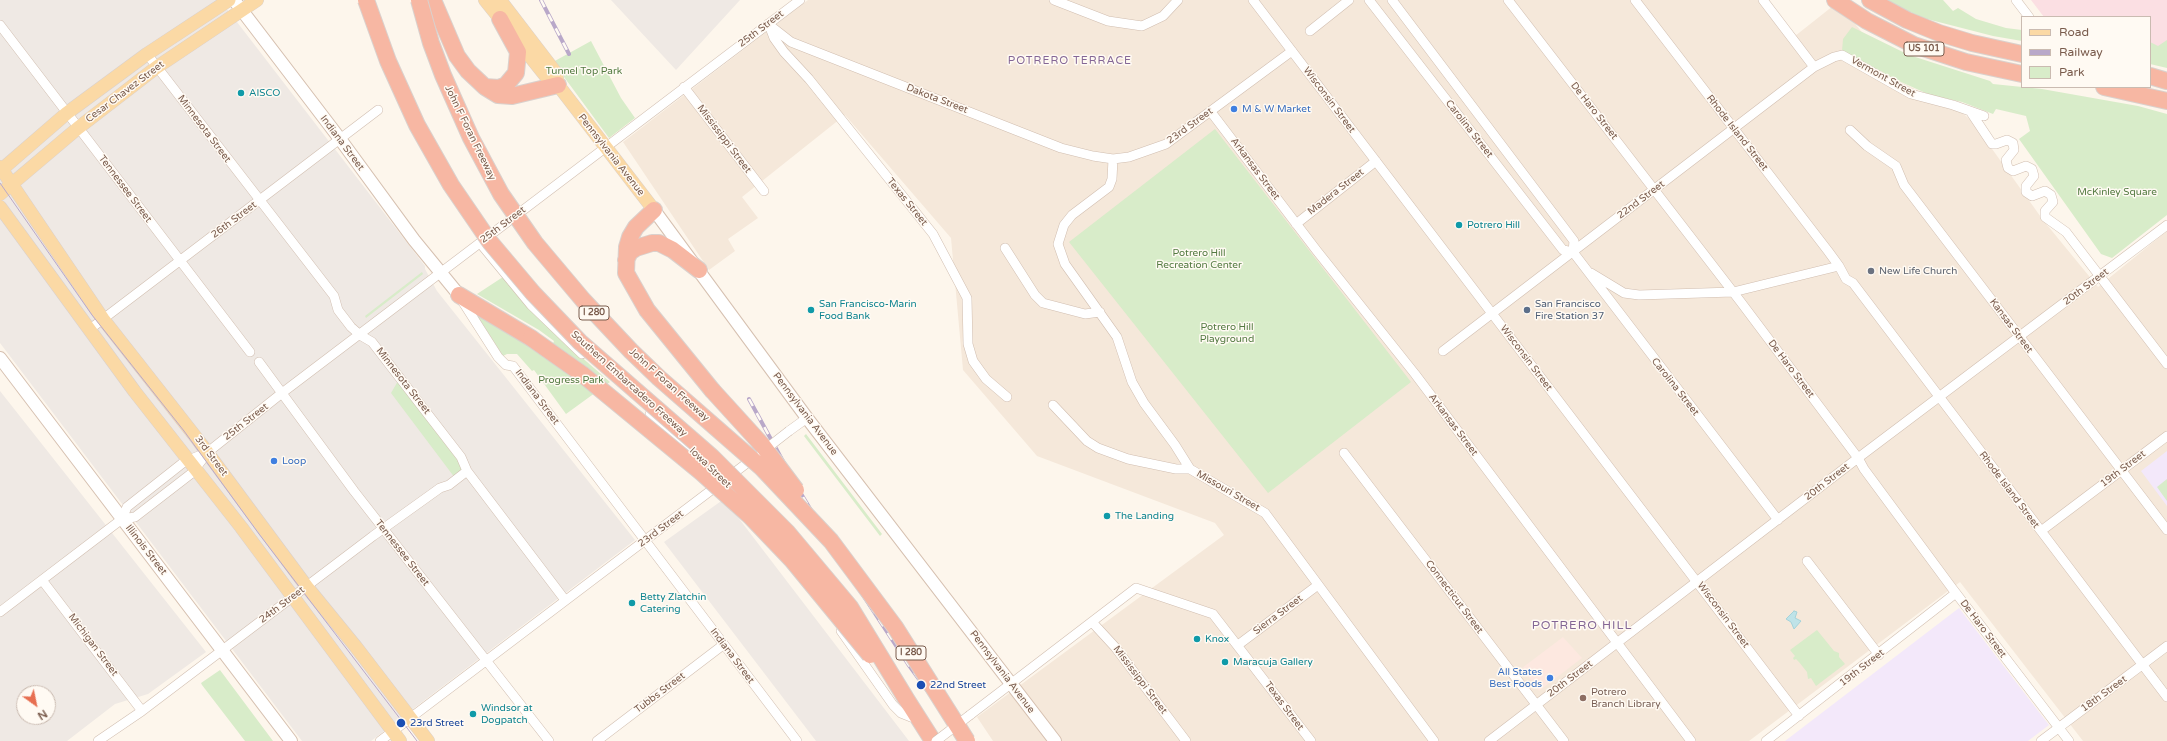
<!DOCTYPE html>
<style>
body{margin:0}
#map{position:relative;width:2167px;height:741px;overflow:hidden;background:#fdf6ec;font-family:"Varela Round",sans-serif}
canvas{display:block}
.legend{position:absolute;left:2021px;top:16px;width:130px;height:72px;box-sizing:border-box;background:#fffaf3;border:1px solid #cabbb1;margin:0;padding:5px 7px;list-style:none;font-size:12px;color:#7a5c4d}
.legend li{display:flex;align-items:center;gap:8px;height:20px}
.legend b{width:20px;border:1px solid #cabbb1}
.north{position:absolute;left:16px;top:685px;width:40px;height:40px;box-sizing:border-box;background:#fffaf3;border:1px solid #cabbb1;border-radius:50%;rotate:147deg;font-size:11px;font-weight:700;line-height:16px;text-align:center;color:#7a5c4d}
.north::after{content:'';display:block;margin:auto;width:14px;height:18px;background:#e76f51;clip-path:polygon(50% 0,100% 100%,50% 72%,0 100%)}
</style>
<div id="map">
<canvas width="2167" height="741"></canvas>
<ul class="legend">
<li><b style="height:5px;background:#fbd9a5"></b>Road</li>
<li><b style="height:5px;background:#b9a8c9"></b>Railway</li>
<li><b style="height:11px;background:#d8ecc9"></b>Park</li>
</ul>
<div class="north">N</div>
</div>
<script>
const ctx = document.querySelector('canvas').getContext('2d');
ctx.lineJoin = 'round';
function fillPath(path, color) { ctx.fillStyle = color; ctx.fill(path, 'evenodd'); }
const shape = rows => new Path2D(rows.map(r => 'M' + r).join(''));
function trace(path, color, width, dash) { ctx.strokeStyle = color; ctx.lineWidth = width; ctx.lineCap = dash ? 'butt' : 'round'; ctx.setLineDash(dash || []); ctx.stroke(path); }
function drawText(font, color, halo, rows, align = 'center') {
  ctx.font = font + ' "Varela Round",sans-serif'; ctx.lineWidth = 3; ctx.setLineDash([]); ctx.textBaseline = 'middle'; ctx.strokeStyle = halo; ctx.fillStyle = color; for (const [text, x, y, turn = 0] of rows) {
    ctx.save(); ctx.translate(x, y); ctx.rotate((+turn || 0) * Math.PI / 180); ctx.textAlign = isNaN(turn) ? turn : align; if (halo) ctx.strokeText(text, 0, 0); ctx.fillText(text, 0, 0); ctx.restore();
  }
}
const residential = shape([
 [808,0,1760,0,1790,40,1838,2,1901,82,1961,112,1972,121,2043,220,2098,287,2167,231,2167,741,2083,741,1960,582,1749,741,993,741,977,717,1224,535,1215,523,1037,456,963,370,951,238,845,115,742,197,758,218,728,239,735,251,709,270,623,142]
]);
const commercial = shape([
 [1563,637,1582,658,1539,691,1522,668]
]);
const industrial = shape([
 [0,0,220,0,425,266,425,269,437,291,635,540,371,741,302,741,0,343],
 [611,0,740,0,676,70],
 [0,391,206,652,148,694,115,704,67,741,0,741],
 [24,693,48,693,48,717,24,717],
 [724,499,909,741,816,741,664,542]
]);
const education = shape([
 [2167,451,2167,506,2141,471],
 [1959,608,2049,725,2028,741,1785,741]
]);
const medical = shape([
 [2031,0,2167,0,2167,59,2150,55,2150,17,2044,17]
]);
const green = shape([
 [1885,0,1943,0,1953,11,1958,8,1976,19,2006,28,2022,30,2022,41,1993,36,1923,18],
 [1852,27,1909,55,1990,81,1993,84,2042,89,2138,106,2167,114,2167,215,2112,258,2101,254,2019,139,2030,131,2026,116,1996,109,1993,114,1962,102,1930,95,1901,82,1842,51,1843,39],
 [2167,40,2167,68,2150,64,2150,42,2158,46],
 [591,41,621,98,635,118,609,138,553,62],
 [1215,129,1411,382,1268,493,1069,242],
 [422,272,423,274,366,318,365,316],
 [506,275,563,341,610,382,566,414,534,370,532,371,517,354,507,354,503,356,478,317,480,316,549,354,554,341,539,330,477,294],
 [398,381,460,459,462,466,460,475,455,478,391,393],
 [806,434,882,534,880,536,804,436],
 [2167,479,2167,501,2157,487],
 [1817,630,1834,651,1839,653,1839,657,1845,664,1816,686,1811,678,1808,679,1807,672,1799,662,1796,659,1794,660,1793,658,1795,656,1790,650],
 [220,670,273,741,245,741,202,685,201,683]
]);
const water = shape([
 [1794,611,1797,612,1795,618,1801,621,1794,629,1791,622,1786,619,1794,611]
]);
const street = shape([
 [1054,0,1108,21,1142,26,1163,16,1178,0],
 [1253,0,1799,716],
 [1369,0,1563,250,1573,252,1778,520],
 [1392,0,1574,241,1573,252],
 [1508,0,1740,301,1858,458,1864,469,1952,588,2069,741],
 [1635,0,1828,251,1839,266,1846,279,1853,283,2167,697],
 [1763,0,1814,67],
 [2016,0,2029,17],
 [768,24,791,42,1061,148,1093,156,1113,159,1129,157,1166,144,1292,51],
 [0,25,250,352],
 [769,25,774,38,784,52,809,79,933,234,967,298,968,344,973,361,986,379,1007,397],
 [1310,31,1349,0],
 [147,54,334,296,338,310,351,327,360,335,372,342,461,457,467,471,565,600],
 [684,87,764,191],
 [1970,111,1992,144,1996,144,2007,140,2013,143,2014,150,2006,160,2008,168,2013,171,2026,166,2032,169,2034,176,2026,186,2026,192,2032,196,2045,191,2051,195,2053,202,2045,211,2045,217,2066,232,2167,364],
 [1211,112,1317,251,1415,374,1691,741],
 [1850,130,1867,146,1896,166,1904,185,2167,530],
 [1113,159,1112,179,1109,187,1072,215,1064,225,1058,244,1065,264,1117,337,1132,382,1144,403,1175,445,1190,469,1265,513,1434,741],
 [1296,224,1376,161],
 [480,243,531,305,582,354],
 [1005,248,1035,295,1043,303,1085,314,1100,312],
 [1591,273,1624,293,1639,295,1733,292,1839,266],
 [461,299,498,357,506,365,513,366,797,741],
 [90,329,378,110],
 [1443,351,1814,67,1834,57,1842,55,1911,94,1953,105,1984,116],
 [259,362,354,491,549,741],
 [1053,405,1087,441,1098,448,1128,459,1176,469,1190,469],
 [650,414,725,480,741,499],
 [789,431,807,418],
 [1344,453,1564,741],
 [122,519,127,507,184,462,208,452],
 [2041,531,2167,436],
 [1807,561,1879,655],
 [42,580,142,711],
 [0,612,122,519,135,517,192,473,208,452,282,393,800,0],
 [1092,622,1115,647,1186,741],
 [841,631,893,705,901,713,911,717],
 [1238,645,1318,585],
 [970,715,1136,588,1213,614,1311,741],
 [98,741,142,711,373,536,440,488,449,485,467,471],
 [380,741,755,457],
 [597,741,723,645],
 [1489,741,1858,458,2167,225],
 [1766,741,1956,593],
 [2041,741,2167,646]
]);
const secondary = shape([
 [234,0,340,139,414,240,459,295],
 [654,210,807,418,1055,741],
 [0,358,291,741]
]);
const primary = shape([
 [485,0,548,79,558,85,654,210],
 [500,0,556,73,558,85],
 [0,167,103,319,198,440,307,587,356,647,428,741],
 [0,171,67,113,147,54,229,0],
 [0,194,78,128,157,67,257,0],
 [0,207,135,392,241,527,400,741]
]);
const highway = shape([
 [433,0,457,56,468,71,485,87,498,95,512,96,558,85],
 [1835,0,1867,21,1914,45,1966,62,2022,74],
 [1870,0,1907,20,1939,33,1972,43,2022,54],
 [2150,76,2167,81],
 [485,87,499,88,506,85,516,73,518,52,500,19],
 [2104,87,2167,101],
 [654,210,636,227,630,237,627,247,626,273,647,310,712,390],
 [626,260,630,252,636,248,652,243,659,243,673,250,699,270],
 [459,295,531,338],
 [905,697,933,741]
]);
const tram = shape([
 [0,183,92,315,184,431,259,534,417,741]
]);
const rail = shape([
 [541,0,569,54],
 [749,399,797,487,848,572,908,664,964,741]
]);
const streetBridge = shape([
 [762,452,789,431],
 [936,741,970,715]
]);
const highwayBridge = shape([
 [366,0,388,61,417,125,451,185,490,242,533,293,580,342,712,457,787,532,850,607,905,697],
 [419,0,431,43,443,75,471,138,501,194,535,243,583,300,631,351,659,378,762,468,831,541,895,627,967,741],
 [531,338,582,374,701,472,750,516,792,560,870,655],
 [712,390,763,446,796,490]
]);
const markers = [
 [241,93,4,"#0f9aa8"],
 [1234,109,4,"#3f7fe0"],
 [1459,225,4,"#0f9aa8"],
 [1871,271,4,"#6b7280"],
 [811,310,4,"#0f9aa8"],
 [1527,310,4,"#5c6f8a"],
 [274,461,4,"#3f7fe0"],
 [1107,516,4,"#0f9aa8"],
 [632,603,4,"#0f9aa8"],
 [1197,639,4,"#0f9aa8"],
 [1225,662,4,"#0f9aa8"],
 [1550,678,4,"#3f7fe0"],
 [921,685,5,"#1a4fb4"],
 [1583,698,4,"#8d6e63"],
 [473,714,4,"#0f9aa8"],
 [401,723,5,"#1a4fb4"]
];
const shields = [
 [1924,49,40],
 [594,313,30],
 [911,653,30]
];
const shieldNames = [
 ["US 101",1924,49],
 ["I 280",594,313],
 ["I 280",911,653]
];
const streetNames = [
 ["25th Street",761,29,-37],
 ["Vermont Street",1883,77,29],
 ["Cesar Chavez Street",125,92,-37],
 ["Dakota Street",937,99,21],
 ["Wisconsin Street",1329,100,53],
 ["De Haro Street",1594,111,52],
 ["23rd Street",1190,126,-36],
 ["Minnesota Street",204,129,53],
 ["Carolina Street",1469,129,52],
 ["John F Foran Freeway",470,133,64],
 ["Rhode Island Street",1737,133,52],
 ["Mississippi Street",724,139,53],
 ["Indiana Street",342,143,53],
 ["Pennsylvania Avenue",611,155,52],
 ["Arkansas Street",1255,169,53],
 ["Tennessee Street",125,189,53],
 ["Madera Street",1336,192,-38],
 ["22nd Street",1641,200,-37],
 ["Texas Street",907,202,51],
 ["26th Street",234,220,-37],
 ["25th Street",503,225,-37],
 ["20th Street",2086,287,-37],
 ["Kansas Street",2011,326,53],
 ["Wisconsin Street",1526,358,53],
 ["De Haro Street",1791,369,53],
 ["Minnesota Street",403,381,52],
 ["Southern Embarcadero Freeway",629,384,42],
 ["John F Foran Freeway",669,385,42],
 ["Carolina Street",1675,387,52],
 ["Indiana Street",537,397,53],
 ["Pennsylvania Avenue",805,414,53],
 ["25th Street",246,422,-38],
 ["Arkansas Street",1453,425,53],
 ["3rd Street",211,456,53],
 ["Iowa Street",710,468,44],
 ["19th Street",2123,469,-37],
 ["20th Street",1827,482,-38],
 ["Rhode Island Street",2009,490,53],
 ["Missouri Street",1228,491,30],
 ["23rd Street",661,529,-37],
 ["Illinois Street",146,550,52],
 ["Tennessee Street",402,553,52],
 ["Connecticut Street",1454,597,53],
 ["24th Street",282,605,-37],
 ["Sierra Street",1278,615,-37],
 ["Wisconsin Street",1723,615,53],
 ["De Haro Street",1983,629,53],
 ["Michigan Street",93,645,53],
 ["Indiana Street",732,656,53],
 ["19th Street",1862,668,-38],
 ["Pennsylvania Avenue",1002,672,53],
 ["20th Street",1570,679,-37],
 ["Mississippi Street",1140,680,53],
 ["Tubbs Street",660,693,-37],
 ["18th Street",2104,694,-36],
 ["Texas Street",1284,706,53]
];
const parkNames = [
 ["Tunnel Top Park",584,71],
 ["McKinley Square",2117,192],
 ["Potrero Hill",1199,253],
 ["Recreation Center",1199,265],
 ["Potrero Hill",1227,327],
 ["Playground",1227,339],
 ["Progress Park",571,380]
];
const cultureNames = [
 ["AISCO",249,93],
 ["Potrero Hill",1467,225],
 ["San Francisco-Marin",819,304],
 ["Food Bank",819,316],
 ["The Landing",1115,516],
 ["Betty Zlatchin",640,597],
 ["Catering",640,609],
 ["Knox",1205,639],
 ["Maracuja Gallery",1233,662],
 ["Windsor at",481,708],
 ["Dogpatch",481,720]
];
const shopNames = [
 ["M & W Market",1242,109],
 ["Loop",282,461],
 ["All States",1542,672,"right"],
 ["Best Foods",1542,684,"right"]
];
const worshipNames = [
 ["New Life Church",1879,271]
];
const serviceNames = [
 ["San Francisco",1535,304],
 ["Fire Station 37",1535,316]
];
const transitNames = [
 ["22nd Street",930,685],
 ["23rd Street",410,723]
];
const educationNames = [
 ["Potrero",1591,692],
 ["Branch Library",1591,704]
];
const neighbourhoodNames = [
 ["POTRERO TERRACE",1070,61]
];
const quarterNames = [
 ["POTRERO HILL",1582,626]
];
fillPath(residential, '#f5e8da');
fillPath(commercial, '#fde8e0');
fillPath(industrial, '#efe9e4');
fillPath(education, '#f3e8fa');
fillPath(medical, '#fbdfe3');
fillPath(green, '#d8ecc9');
fillPath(water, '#bfe3e8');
trace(water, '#a5d3da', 1);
trace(street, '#d1beb0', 10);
trace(secondary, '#d6c0b0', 14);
trace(primary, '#dad1cd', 14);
trace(highway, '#dad1cd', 18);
trace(street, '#fff', 9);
trace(secondary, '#fff', 12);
trace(primary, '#fbd9a5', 13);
trace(highway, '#f7b7a3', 16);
trace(tram, '#b9a8c9', 1);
trace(rail, '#b9a8c9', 4);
trace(rail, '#fffaf3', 2.5, [8]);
trace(streetBridge, '#d1beb0', 10, []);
trace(highwayBridge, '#dad1cd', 18, []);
trace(streetBridge, '#fff', 9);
trace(highwayBridge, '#f7b7a3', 16);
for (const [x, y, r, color] of markers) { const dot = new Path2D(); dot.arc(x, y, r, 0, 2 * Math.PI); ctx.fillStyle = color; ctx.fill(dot); trace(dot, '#fffaf3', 1.5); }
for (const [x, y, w] of shields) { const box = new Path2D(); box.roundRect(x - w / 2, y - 7, w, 14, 3); ctx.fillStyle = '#fffaf3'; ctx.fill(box); trace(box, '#7a5c4d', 1); }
drawText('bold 9px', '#7a5c4d', null, shieldNames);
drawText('10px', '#7a5c4d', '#fffaf3', streetNames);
drawText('10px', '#537a41', '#fffaf3', parkNames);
drawText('10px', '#0d838f', '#fffaf3', cultureNames, 'left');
drawText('10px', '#366cbe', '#fffaf3', shopNames, 'left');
drawText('10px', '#5b616d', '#fffaf3', worshipNames, 'left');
drawText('10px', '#4e5e75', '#fffaf3', serviceNames, 'left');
drawText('10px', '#164399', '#fffaf3', transitNames, 'left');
drawText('10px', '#785e54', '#fffaf3', educationNames, 'left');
ctx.letterSpacing = '1px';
drawText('11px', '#846695', '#fffaf3', neighbourhoodNames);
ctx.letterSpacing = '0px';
ctx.letterSpacing = '1px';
drawText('12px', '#846695', '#fffaf3', quarterNames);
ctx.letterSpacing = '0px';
</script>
